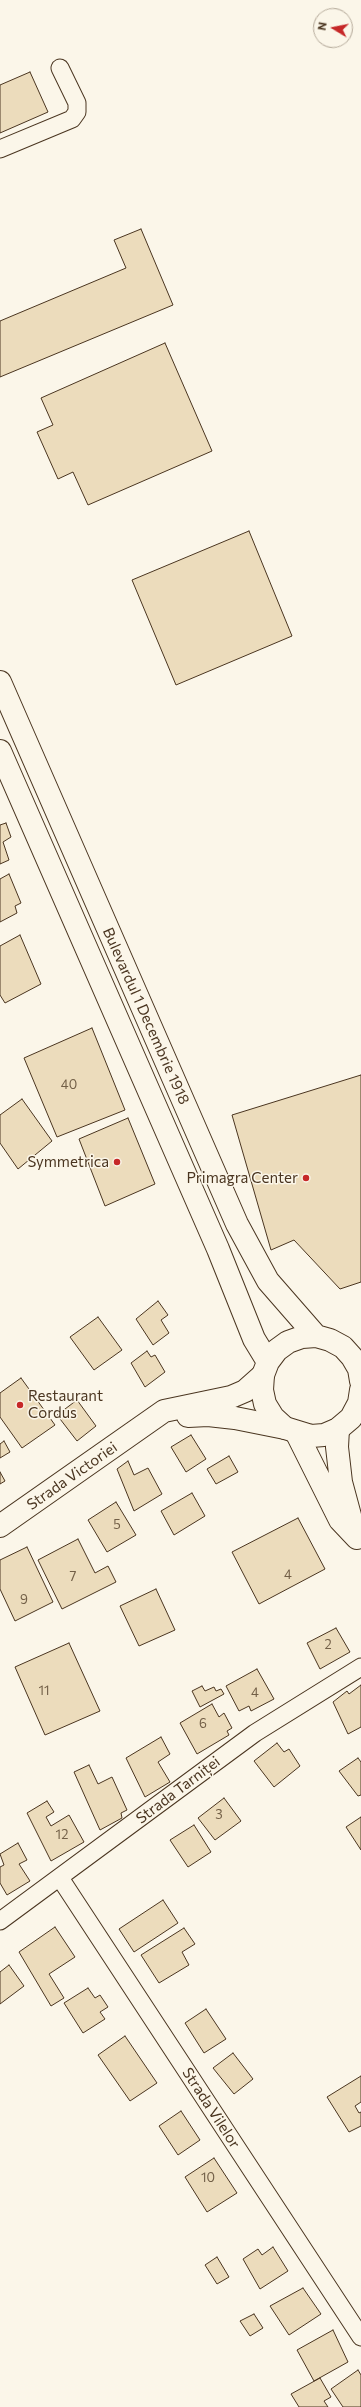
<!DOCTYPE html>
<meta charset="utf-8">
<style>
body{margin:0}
#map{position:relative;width:361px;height:2407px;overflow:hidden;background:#fbf6e9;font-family:Commissioner,sans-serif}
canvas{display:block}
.north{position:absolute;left:313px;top:8px;width:40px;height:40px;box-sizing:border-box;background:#fbf6e9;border:1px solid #b4a999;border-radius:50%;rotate:280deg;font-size:11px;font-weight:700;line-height:16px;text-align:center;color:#4a3520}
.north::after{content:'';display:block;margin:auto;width:14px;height:18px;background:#c62828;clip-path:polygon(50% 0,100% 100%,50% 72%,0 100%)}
</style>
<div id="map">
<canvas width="361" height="2407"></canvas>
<div class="north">N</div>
</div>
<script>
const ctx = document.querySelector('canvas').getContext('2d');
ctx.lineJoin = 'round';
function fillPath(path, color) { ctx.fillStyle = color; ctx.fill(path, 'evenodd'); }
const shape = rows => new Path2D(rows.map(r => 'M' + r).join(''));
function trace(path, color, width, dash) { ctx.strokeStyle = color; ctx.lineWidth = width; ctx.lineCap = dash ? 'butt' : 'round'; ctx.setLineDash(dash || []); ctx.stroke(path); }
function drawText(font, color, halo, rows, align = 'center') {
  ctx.font = font + ' Commissioner,sans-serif'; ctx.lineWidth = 3; ctx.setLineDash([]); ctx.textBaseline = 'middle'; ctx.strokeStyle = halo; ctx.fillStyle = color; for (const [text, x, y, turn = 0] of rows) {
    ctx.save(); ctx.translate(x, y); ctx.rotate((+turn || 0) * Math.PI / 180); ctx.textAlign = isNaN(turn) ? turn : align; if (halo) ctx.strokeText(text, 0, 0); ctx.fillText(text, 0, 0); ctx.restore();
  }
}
const building = shape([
 [30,72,48,112,0,133,0,85,30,72],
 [141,229,173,305,0,377,0,321,126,268,114,240,141,229],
 [165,343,212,451,88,505,73,472,58,479,37,432,53,425,41,398,165,343],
 [249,531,292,636,176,685,132,580,249,531],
 [6,823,11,837,3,842,9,860,0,864,0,825,6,823],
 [9,874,21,903,15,906,17,913,0,922,0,879,9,874],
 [20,935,41,984,5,1003,0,995,0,946,20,935],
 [92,1028,125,1110,57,1137,24,1058,92,1028],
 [361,1075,361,1282,340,1289,294,1240,271,1250,232,1115,361,1075],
 [22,1099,52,1141,18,1169,0,1143,0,1115,22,1099],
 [128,1118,155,1184,105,1206,79,1139,128,1118],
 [158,1301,168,1315,161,1320,169,1333,153,1345,136,1319,158,1301],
 [98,1317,122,1350,94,1370,70,1337,98,1317],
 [147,1351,151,1357,155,1355,165,1372,145,1387,131,1363,147,1351],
 [21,1378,55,1425,22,1448,0,1417,0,1393,21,1378],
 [77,1400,96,1426,77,1441,57,1415,77,1400],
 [191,1435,206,1459,186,1472,171,1447,191,1435],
 [4,1441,10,1452,0,1458,0,1444,4,1441],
 [229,1456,238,1472,216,1484,207,1469,229,1456],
 [128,1461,134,1475,148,1468,162,1494,134,1511,117,1469,128,1461],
 [0,1472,5,1481,0,1484,0,1472],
 [192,1493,205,1516,174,1535,161,1511,192,1493],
 [116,1502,136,1535,107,1552,88,1520,116,1502],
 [298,1518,325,1569,259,1604,232,1552,298,1518],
 [78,1539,95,1573,108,1566,116,1582,62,1609,38,1560,78,1539],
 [27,1547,53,1602,15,1621,0,1589,0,1560,27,1547],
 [156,1589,175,1630,139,1646,120,1606,156,1589],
 [336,1628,350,1652,320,1669,307,1643,336,1628],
 [69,1643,100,1711,45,1735,15,1667,69,1643],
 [257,1669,274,1699,251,1711,249,1706,239,1711,226,1686,257,1669],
 [361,1685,361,1727,348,1734,333,1702,347,1691,349,1694,361,1685],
 [202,1686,205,1691,214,1687,216,1691,221,1689,224,1694,200,1707,192,1691,202,1686],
 [212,1704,219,1717,224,1713,232,1728,227,1731,229,1735,197,1754,180,1723,212,1704],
 [161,1737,170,1754,158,1762,170,1782,145,1797,126,1758,161,1737],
 [277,1743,284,1752,289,1749,300,1766,274,1787,254,1761,277,1743],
 [358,1758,361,1762,361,1795,358,1796,339,1771,358,1758],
 [89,1765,98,1784,112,1777,127,1810,121,1813,122,1818,100,1830,74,1772,89,1765],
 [224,1798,241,1821,215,1840,198,1818,224,1798],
 [47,1801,54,1812,46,1817,51,1826,69,1815,84,1842,51,1861,27,1813,47,1801],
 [361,1817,361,1850,346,1827,361,1817],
 [194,1825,211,1852,188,1867,170,1840,194,1825],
 [18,1843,27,1860,19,1864,30,1881,7,1895,0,1883,0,1867,4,1865,0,1854,18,1843],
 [163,1900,178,1923,134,1952,119,1929,163,1900],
 [55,1927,75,1957,49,1974,64,1998,51,2006,19,1952,55,1927],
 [184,1928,195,1944,182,1952,189,1965,159,1983,141,1955,184,1928],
 [9,1965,24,1986,0,2004,0,1972,9,1965],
 [88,1988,95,1998,100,1995,108,2007,100,2012,105,2019,83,2033,64,2003,88,1988],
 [206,2009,226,2039,204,2053,185,2023,206,2009],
 [125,2036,157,2083,130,2101,98,2055,125,2036],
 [233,2053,253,2079,234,2094,213,2068,233,2053],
 [361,2076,361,2102,355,2106,359,2113,361,2112,361,2126,349,2132,327,2097,361,2076],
 [181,2111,200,2140,178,2155,159,2126,181,2111],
 [214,2158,237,2193,207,2212,185,2177,214,2158],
 [273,2247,288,2271,260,2289,243,2259,258,2249,262,2255,273,2247],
 [217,2257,229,2277,217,2284,205,2265,217,2257],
 [303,2288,321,2314,289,2335,270,2306,303,2288],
 [254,2314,263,2328,250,2336,240,2321,254,2314],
 [333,2330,348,2362,314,2381,297,2350,333,2330],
 [358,2370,361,2375,361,2407,343,2407,331,2389,358,2370],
 [320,2378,331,2397,324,2401,328,2407,299,2407,291,2394,320,2378]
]);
const street = shape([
 [0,149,72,119,77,112,77,103,60,68],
 [60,1878,361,2337],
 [0,1921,255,1733,361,1667]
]);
const secondary = shape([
 [188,1416,208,1415,235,1418,285,1428],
 [338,1429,337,1447,341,1482,352,1523],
 [297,1434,340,1520,357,1538],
 [0,1526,164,1411,231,1397,245,1391,263,1375]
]);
const primary = shape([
 [0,682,237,1224,268,1281,316,1336],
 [0,751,218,1249,254,1339,268,1362],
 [361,1381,359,1369,352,1357,343,1347,330,1340,316,1336,302,1337,288,1342,277,1350,268,1362,263,1375,262,1390,265,1404,273,1417,285,1428,311,1436,324,1435,338,1429,351,1418,359,1403,361,1390]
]);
const markers = [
 [117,1162,4,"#c62828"],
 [306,1178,4,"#c62828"],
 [20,1405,4,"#c62828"]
];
const numberNames = [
 ["40",69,1085],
 ["5",117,1525],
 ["4",288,1575],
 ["7",73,1577],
 ["9",24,1600],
 ["2",328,1645],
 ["11",44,1691],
 ["4",255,1693],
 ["6",203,1724],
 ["3",219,1815],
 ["12",62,1835],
 ["10",208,2178]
];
const streetNames = [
 ["Bulevardul 1 Decembrie 1918",146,1016,66],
 ["Strada Victoriei",72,1476,-35],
 ["Strada Tarniței",178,1790,-37],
 ["Strada Vilelor",211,2108,57]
];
const poiNames = [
 ["Symmetrica",109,1162],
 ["Primagra Center",298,1178],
 ["Restaurant",28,1396,"left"],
 ["Cordus",28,1413,"left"]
];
fillPath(building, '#ecdcbc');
trace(building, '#4a3520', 1);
trace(street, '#4a3520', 19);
trace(secondary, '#4a3520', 24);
trace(primary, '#4a3520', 24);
trace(street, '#fbf6e9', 17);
trace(secondary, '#fbf6e9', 22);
trace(primary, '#fbf6e9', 22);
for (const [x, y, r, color] of markers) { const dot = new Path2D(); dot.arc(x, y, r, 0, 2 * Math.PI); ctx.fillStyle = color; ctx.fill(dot); trace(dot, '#fbf6e9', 1.5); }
drawText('13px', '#725f47', null, numberNames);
drawText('15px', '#4a3520', '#fbf6e9', streetNames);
drawText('15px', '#4a3520', '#fbf6e9', poiNames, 'right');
</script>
